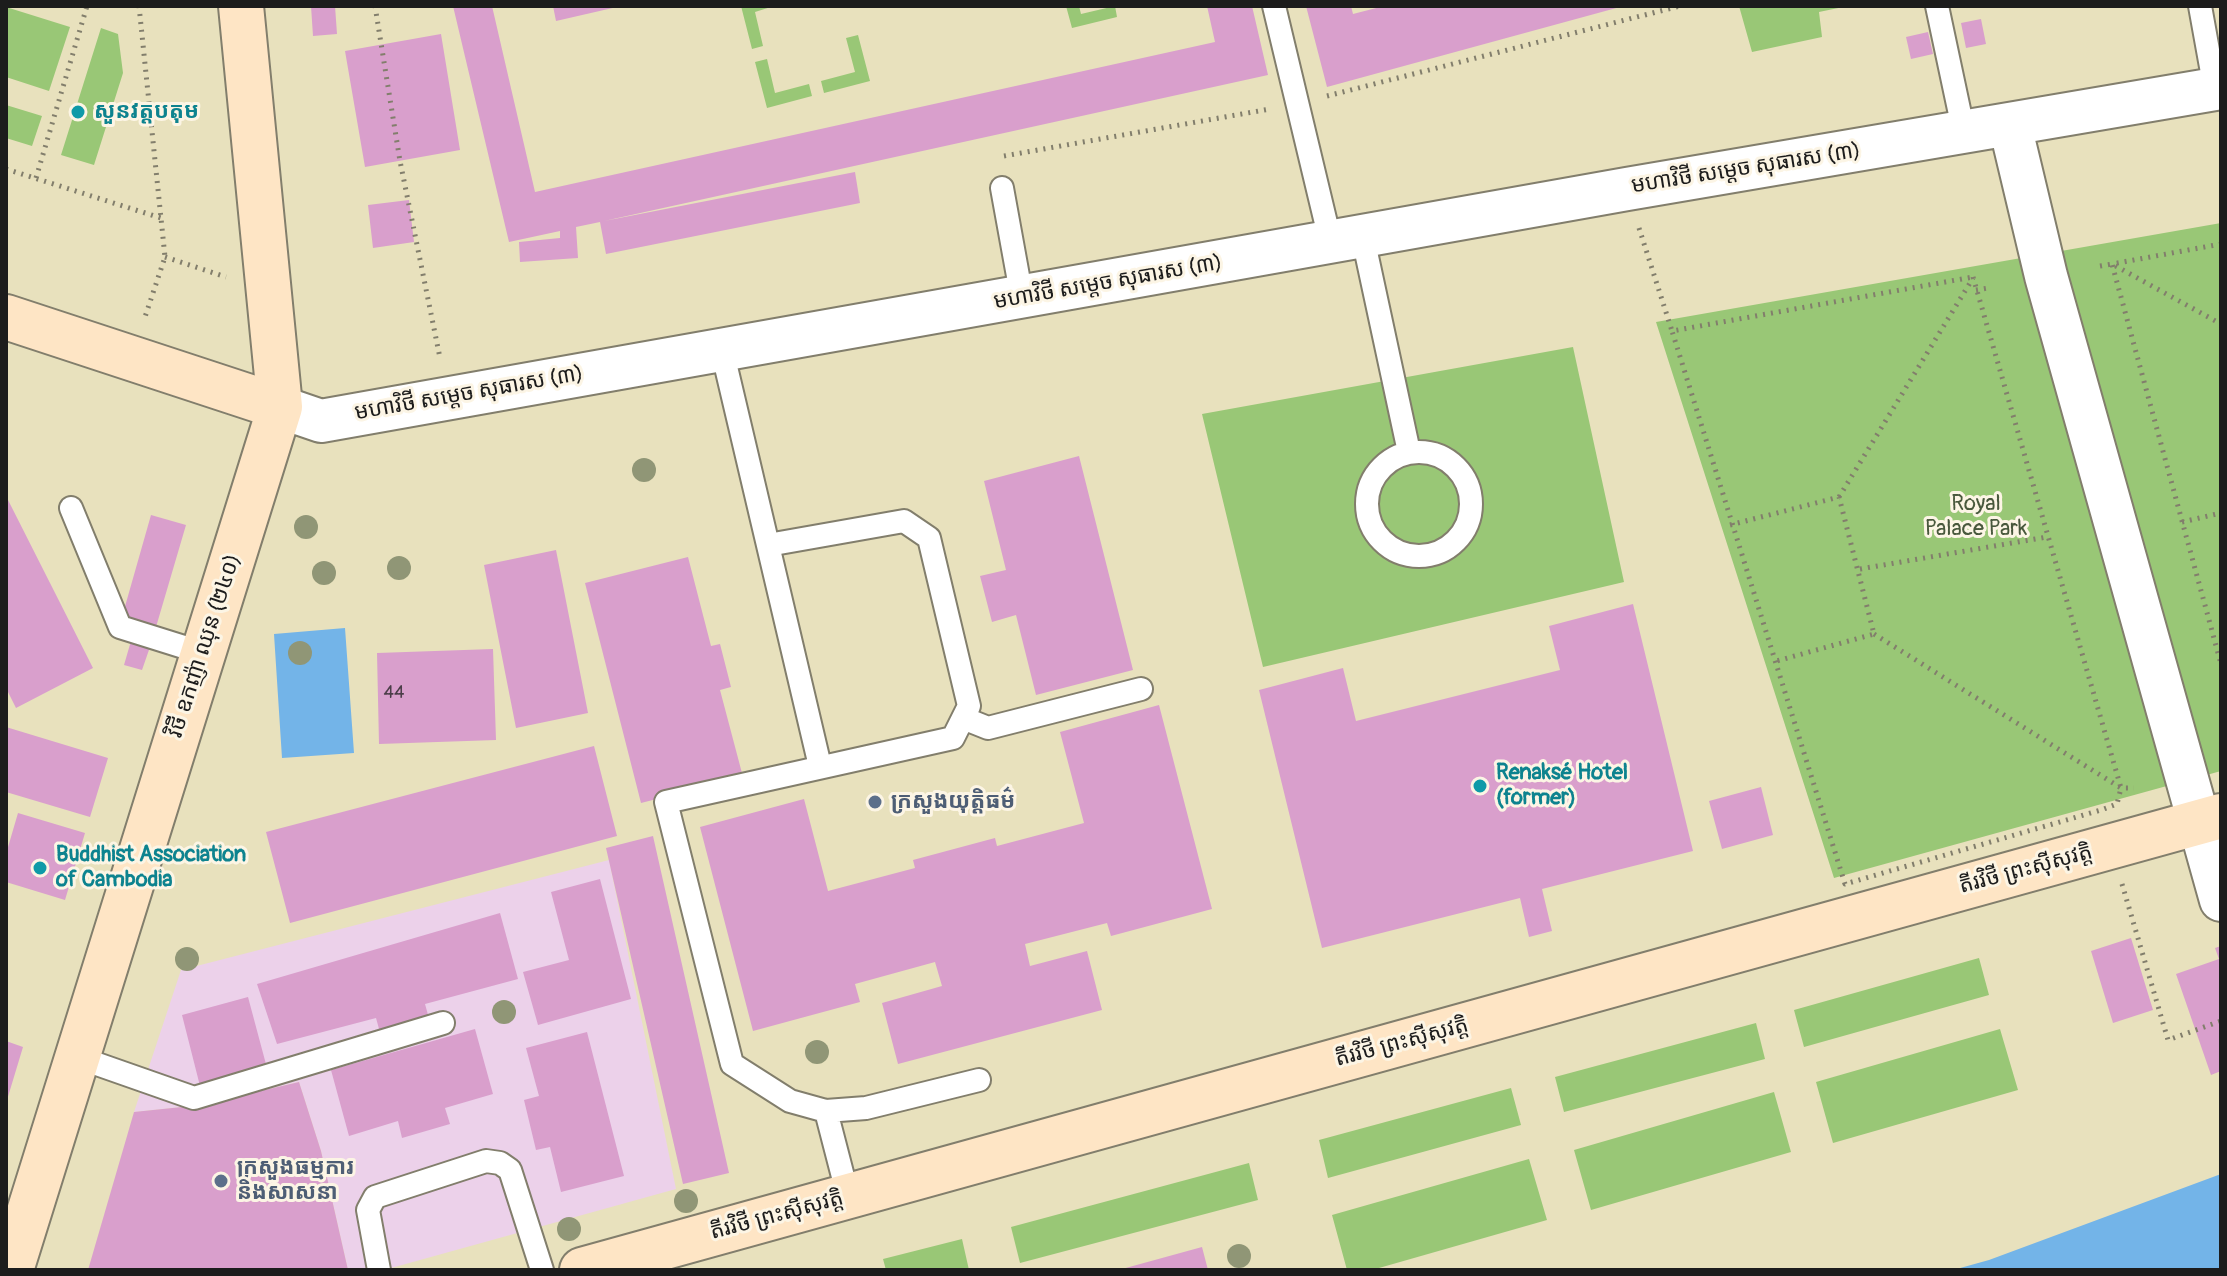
<!DOCTYPE html>
<meta charset="utf-8">
<style>
body{margin:0}
#map{position:relative;width:2227px;height:1276px;overflow:hidden;background:#e8e1bd;font-family:Pangolin,sans-serif}
canvas{display:block}
.frame{position:absolute;inset:0;border:8px solid #1c1c1c;pointer-events:none}
</style>
<div id="map">
<canvas width="2227" height="1276"></canvas>
<div class="frame"></div>
</div>
<script>
const ctx = document.querySelector('canvas').getContext('2d');
ctx.lineJoin = 'round';
function fillPath(path, color) { ctx.fillStyle = color; ctx.fill(path, 'evenodd'); }
const shape = rows => new Path2D(rows.map(r => 'M' + r).join(''));
function trace(path, color, width, dash) { ctx.strokeStyle = color; ctx.lineWidth = width; ctx.lineCap = dash ? 'butt' : 'round'; ctx.setLineDash(dash || []); ctx.stroke(path); }
function drawText(font, color, halo, rows, align = 'center') {
  ctx.font = font + ' Pangolin,"Noto Sans Khmer",sans-serif'; ctx.lineWidth = 6; ctx.setLineDash([]); ctx.textBaseline = 'middle'; ctx.strokeStyle = halo; ctx.fillStyle = color; for (const [text, x, y, turn = 0] of rows) {
    ctx.save(); ctx.translate(x, y); ctx.rotate((+turn || 0) * Math.PI / 180); ctx.textAlign = isNaN(turn) ? turn : align; if (halo) ctx.strokeText(text, 0, 0); ctx.fillText(text, 0, 0); ctx.restore();
  }
}
const built = shape([
 [609,860,676,1189,384,1270,348,1270,321,1151,299,1082,201,1105,134,1112,181,970]
]);
const green = shape([
 [741,6,774,6,755,12,763,46,752,49],
 [1066,6,1079,6,1081,14,1115,6,1117,17,1072,28],
 [1739,6,1848,6,1819,12,1822,37,1752,52],
 [6,7,70,27,49,91,6,77],
 [101,28,118,34,123,73,94,165,61,155],
 [858,35,870,81,824,93,821,81,855,72,846,38],
 [767,59,775,93,809,84,812,96,767,108,755,62],
 [6,105,42,116,32,146,6,138],
 [2221,223,2221,771,1834,878,1656,322],
 [1573,347,1624,582,1263,667,1202,414],
 [1979,958,1989,995,1804,1047,1794,1010],
 [1756,1023,1765,1059,1564,1112,1555,1077],
 [2000,1029,2018,1090,1833,1143,1816,1082],
 [1511,1088,1521,1125,1328,1178,1319,1140],
 [1774,1092,1791,1152,1591,1210,1574,1150],
 [1529,1159,1547,1220,1372,1270,1347,1270,1332,1215],
 [1249,1163,1258,1200,1020,1263,1011,1227],
 [962,1239,969,1270,886,1270,883,1259]
]);
const water = shape([
 [345,628,354,753,282,758,274,634],
 [2221,1174,2221,1270,1953,1270,1989,1260]
]);
const building = shape([
 [311,6,335,6,337,34,313,36],
 [453,6,492,6,535,192,1215,42,1207,6,1252,6,1268,75,604,221,855,172,860,203,606,254,600,222,576,227,578,258,520,262,519,242,560,238,560,231,509,242],
 [553,6,617,6,617,7,556,21],
 [1306,6,1351,6,1353,14,1384,6,1620,7,1327,87],
 [1981,19,1986,44,1966,48,1961,23],
 [1928,32,1933,54,1911,59,1906,37],
 [441,34,460,150,365,167,345,51],
 [409,200,414,242,373,248,368,205],
 [1079,456,1133,670,1036,695,1016,615,992,622,980,576,1006,570,984,481],
 [6,496,93,668,16,708,6,688],
 [151,515,186,525,156,627,122,617],
 [556,550,588,713,516,728,484,565],
 [688,557,711,646,720,644,731,687,720,690,743,777,641,803,585,583],
 [1633,604,1693,851,1542,889,1552,931,1529,937,1520,898,1322,948,1259,690,1343,668,1356,721,1560,670,1549,626],
 [131,641,150,647,142,670,124,665],
 [493,649,496,740,379,744,377,653],
 [1159,705,1212,909,1111,936,1107,923,1025,944,1030,966,1087,951,1102,1010,898,1064,882,1003,942,986,935,962,855,984,860,1002,753,1031,700,827,804,799,828,891,915,868,913,860,995,838,997,846,1084,823,1060,732],
 [6,727,108,758,90,817,6,792],
 [594,746,617,836,290,923,266,832],
 [1761,787,1773,835,1722,849,1709,801],
 [18,813,85,833,65,900,6,882,6,854],
 [653,836,729,1173,683,1184,606,848],
 [600,879,631,999,538,1025,523,972,569,960,551,892],
 [500,913,518,979,425,1004,430,1022,381,1036,376,1018,277,1044,257,984],
 [2131,938,2153,1010,2113,1023,2091,951],
 [2221,946,2221,1071,2211,1075,2176,974,2219,959,2215,948],
 [248,997,267,1068,200,1086,182,1015],
 [475,1029,493,1094,445,1108,450,1124,402,1138,398,1121,349,1136,331,1070],
 [587,1032,624,1176,561,1192,550,1147,536,1150,524,1100,539,1096,526,1048],
 [6,1041,23,1047,7,1100,6,1100],
 [299,1082,321,1151,348,1270,88,1270,134,1112,201,1105],
 [1202,1247,1208,1270,1123,1270,1122,1269]
]);
const path = shape([
 [139,6,165,257,144,320],
 [375,6,400,161,440,358],
 [1327,96,1680,6],
 [1004,156,1270,109],
 [6,169,161,218],
 [36,178,87,6],
 [1639,228,1672,331],
 [2221,244,2112,264,2221,664],
 [165,257,226,277],
 [2100,266,2112,264,2221,324],
 [1973,277,2121,788,2117,804,2101,810,1845,884,1672,331,1973,277],
 [1976,290,1988,288],
 [1839,497,1973,278],
 [2182,522,2221,513],
 [1730,525,1839,497,1874,634,1773,662],
 [1860,569,2047,537],
 [1874,634,2121,788,2134,788],
 [2122,884,2168,1040,2221,1021]
]);
const lane = shape([
 [1274,6,1331,244],
 [1937,6,1964,133],
 [2200,6,2215,89],
 [1002,188,1022,298],
 [1363,238,1409,452],
 [722,350,820,766],
 '1367 504a52 52 0 1 1 104 0a52 52 0 1 1-104 0Z',
 [71,508,120,627,203,653],
 [768,545,904,521,929,538,969,706,953,738,666,802,732,1064,790,1101,826,1111,848,1196],
 [963,718,988,728,1141,689],
 [77,1057,194,1098,443,1023],
 [826,1111,866,1108,979,1080],
 [379,1270,368,1210,375,1197,486,1161,500,1163,510,1170,542,1270]
]);
const street = shape([
 [2010,125,2046,276,2221,900],
 [280,407,321,421,1627,189,2221,88]
]);
const secondary = shape([
 [6,317,280,407],
 [11,1270,280,407,241,6],
 [582,1270,2221,816]
]);
const trees = [
 [644,470],
 [306,527],
 [399,568],
 [324,573],
 [300,653],
 [187,959],
 [504,1012],
 [817,1052],
 [686,1201],
 [569,1229],
 [1239,1256]
];
const markers = [
 [78,112,8,"#0f9aa8"],
 [1480,786,8,"#0f9aa8"],
 [875,802,8,"#5c6f8a"],
 [40,868,8,"#0f9aa8"],
 [221,1181,8,"#5c6f8a"]
];
const numberNames = [
 ["44",394,693]
];
const cultureNames = [
 ["សួនវត្តបតុម",94,112],
 ["Renaksé Hotel",1496,773],
 ["(former)",1496,798],
 ["Buddhist Association",56,855],
 ["of Cambodia",56,880]
];
const streetNames = [
 ["មហាវិថី សម្តេច សុធារស (៣)",1746,169,-9],
 ["មហាវិថី សម្តេច សុធារស (៣)",1108,283,-10],
 ["មហាវិថី សម្តេច សុធារស (៣)",469,394,-10],
 ["វិថី ឧកញ៉ា ឈុន (២៤០)",205,646,-72],
 ["តីរវិថី ព្រះស៊ីសុវត្តិ",2026,870,-15],
 ["តីរវិថី ព្រះស៊ីសុវត្តិ",1402,1043,-15],
 ["តីរវិថី ព្រះស៊ីសុវត្តិ",777,1216,-15]
];
const parkNames = [
 ["Royal",1976,504],
 ["Palace Park",1976,529]
];
const serviceNames = [
 ["ក្រសួងយុត្ដិធម៌",891,802],
 ["ក្រសួងធម្មការ",237,1168],
 ["និងសាសនា",237,1193]
];
fillPath(built, '#ecd1ea');
fillPath(green, '#99c776');
fillPath(water, '#73b4e8');
fillPath(building, '#d99fcc');
trace(lane, '#827e6c', 26);
trace(street, '#827e6c', 46);
trace(secondary, '#827e6c', 48);
trace(path, '#827e6c', 5, [2, 6]);
trace(lane, '#fff', 22);
trace(street, '#fff', 42);
trace(secondary, '#fee5c5', 44);
ctx.fillStyle = '#909676';
for (const [x, y] of trees) { ctx.beginPath(); ctx.arc(x, y, 12, 0, 2 * Math.PI); ctx.fill(); }
for (const [x, y, r, color] of markers) { const dot = new Path2D(); dot.arc(x, y, r, 0, 2 * Math.PI); ctx.fillStyle = color; ctx.fill(dot); trace(dot, '#fcf5e5', 3); }
drawText('18px', '#4b3d48', null, numberNames);
drawText('bold 22px', '#0d838f', '#fcf5e5', cultureNames, 'left');
drawText('22px', '#1c1c1c', '#fcf5e5', streetNames);
drawText('22px', '#48583c', '#fcf5e5', parkNames);
drawText('bold 22px', '#4e5e75', '#fcf5e5', serviceNames, 'left');
</script>
